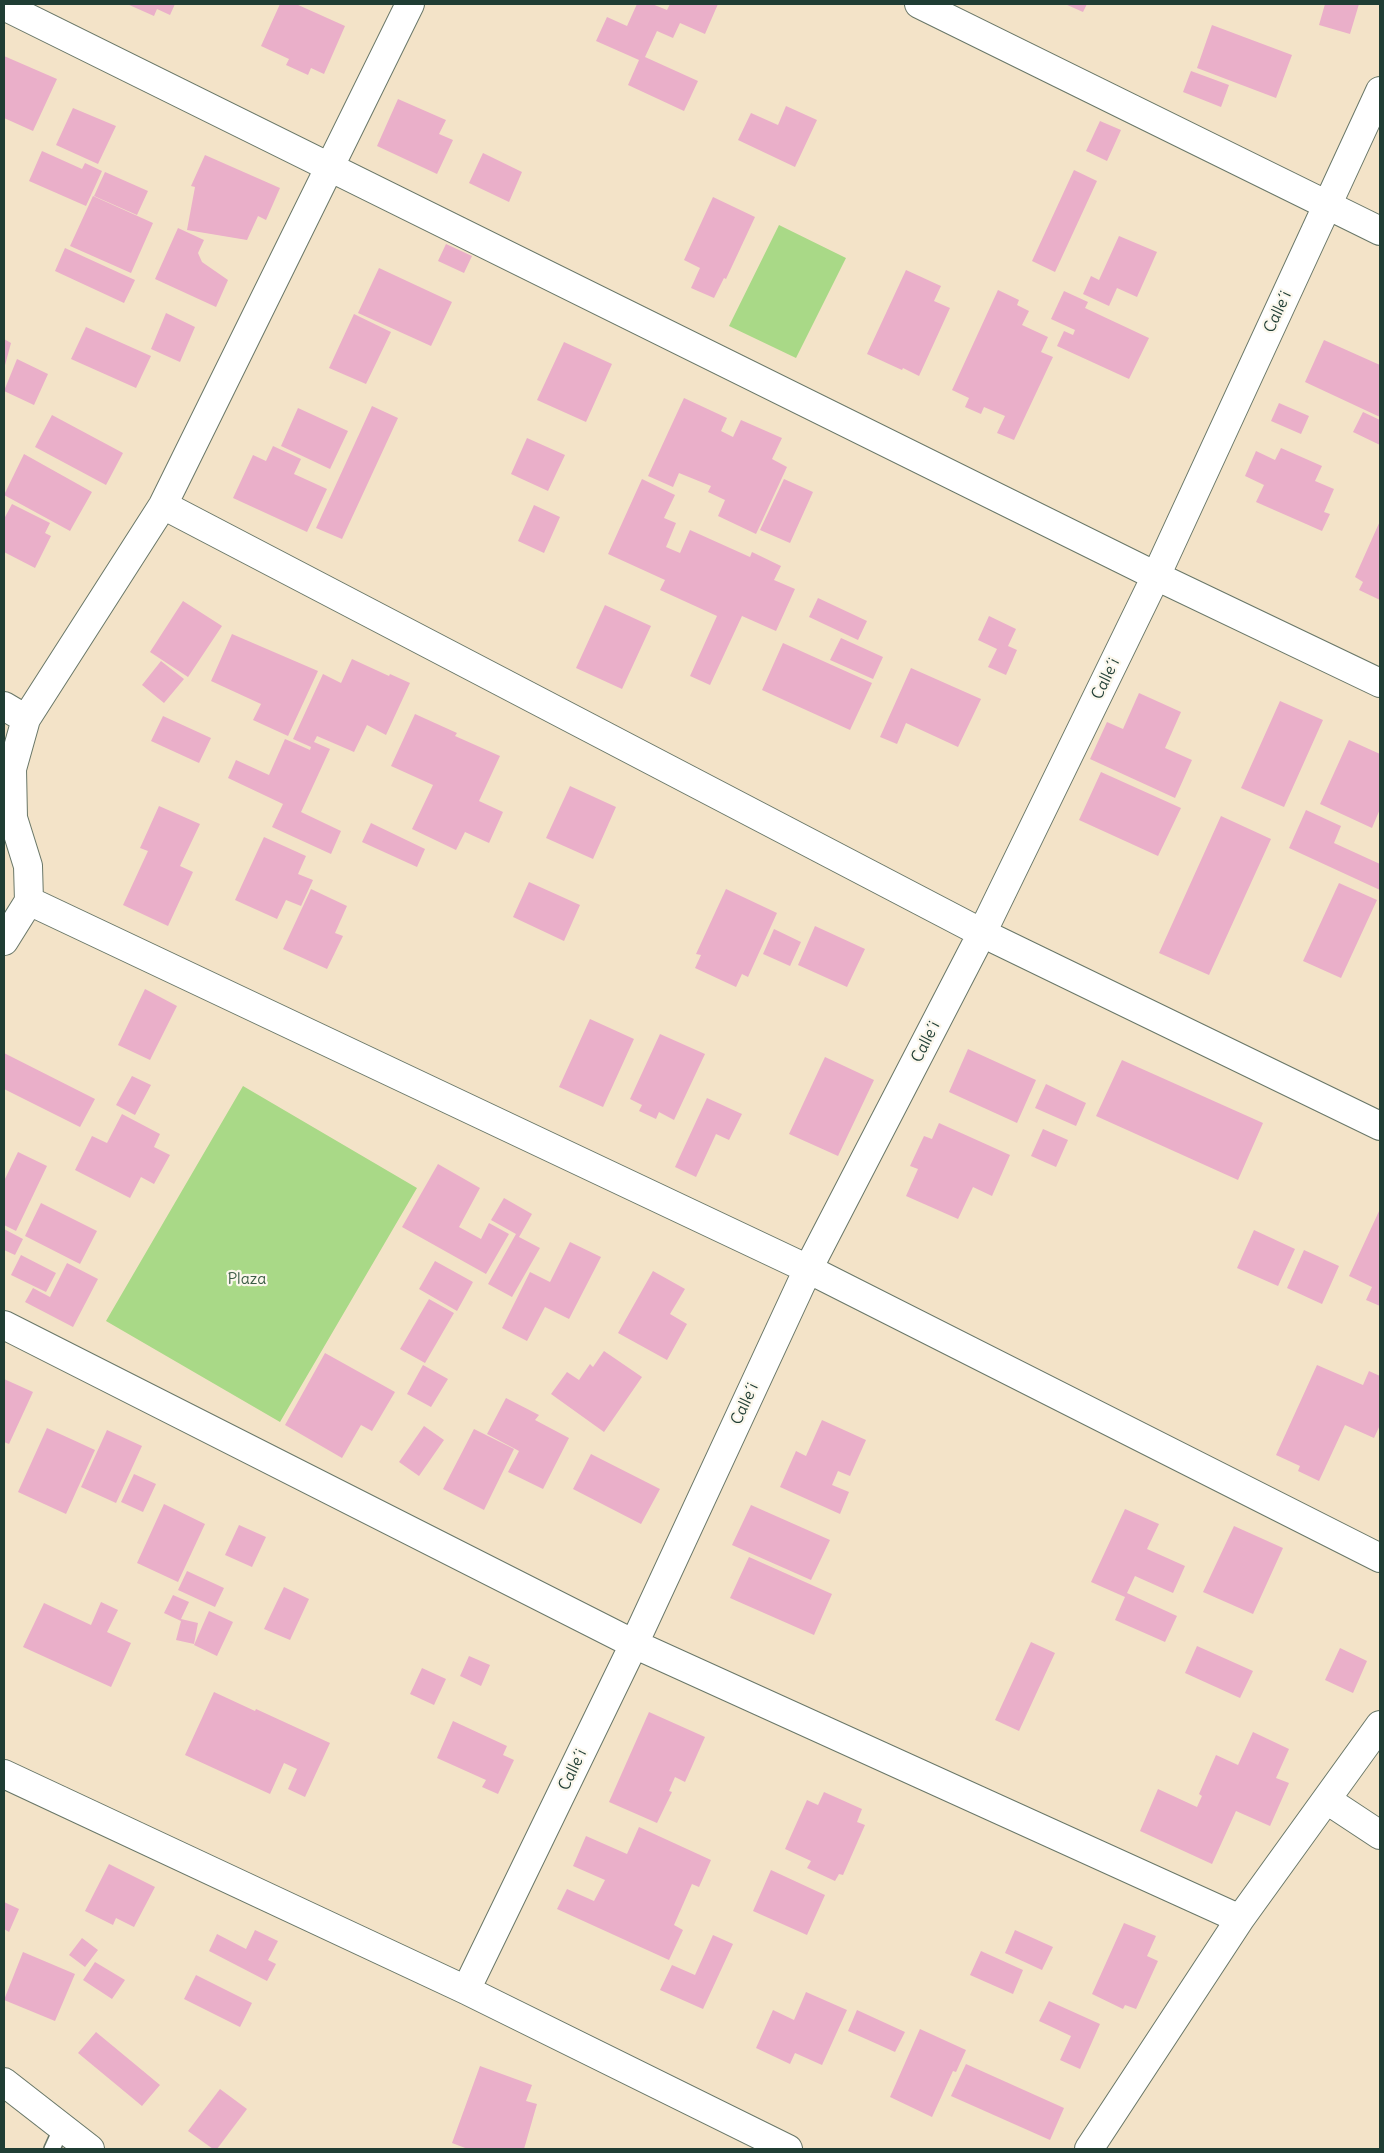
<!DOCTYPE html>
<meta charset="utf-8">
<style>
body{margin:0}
#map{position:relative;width:1384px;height:2153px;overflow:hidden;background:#f3e3c8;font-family:Delius,sans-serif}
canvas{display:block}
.frame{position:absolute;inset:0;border:5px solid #1f3d34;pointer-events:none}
</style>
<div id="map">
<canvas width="1384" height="2153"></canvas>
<div class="frame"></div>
</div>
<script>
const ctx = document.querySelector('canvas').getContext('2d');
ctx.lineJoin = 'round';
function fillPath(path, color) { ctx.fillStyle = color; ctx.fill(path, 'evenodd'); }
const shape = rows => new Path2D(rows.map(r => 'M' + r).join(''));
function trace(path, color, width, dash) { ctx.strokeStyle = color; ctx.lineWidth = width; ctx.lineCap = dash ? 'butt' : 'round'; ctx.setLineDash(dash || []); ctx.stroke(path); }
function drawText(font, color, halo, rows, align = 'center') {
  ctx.font = font + ' Delius,sans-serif'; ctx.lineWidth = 4.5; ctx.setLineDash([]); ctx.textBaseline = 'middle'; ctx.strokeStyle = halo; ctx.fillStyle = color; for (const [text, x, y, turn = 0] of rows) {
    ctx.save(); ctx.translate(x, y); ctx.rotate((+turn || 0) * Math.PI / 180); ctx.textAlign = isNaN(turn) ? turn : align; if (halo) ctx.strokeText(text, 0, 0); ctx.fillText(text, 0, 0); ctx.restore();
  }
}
const green = shape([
 [779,225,846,258,796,358,729,326],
 [243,1086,417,1188,280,1422,106,1321]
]);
const building = shape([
 [127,4,175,4,170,15,157,9,154,16],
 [280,4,296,4,345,26,324,74,311,68,308,75,286,65,289,59,261,46],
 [637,4,652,4,667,10,670,4,718,4,705,34,680,23,673,38,657,31,645,57,698,81,684,111,628,85,639,60,596,41,607,17,627,26],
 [1065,4,1087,4,1083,12],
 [1325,4,1359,4,1350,34,1319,25],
 [1212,25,1292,55,1276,98,1197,68],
 [4,56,57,79,33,131,4,118],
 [1191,71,1229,85,1221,107,1183,92],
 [398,99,446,120,439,134,453,140,437,174,377,146],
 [786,106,817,120,795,167,738,140,751,113,778,125],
 [73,108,116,126,98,164,56,145],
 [1100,121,1121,130,1107,161,1086,151],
 [42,151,82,169,85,163,102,171,86,206,29,181],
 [483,153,522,172,509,202,469,183],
 [205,155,280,188,266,220,258,216,247,240,187,230,195,187,191,186],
 [1074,170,1097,181,1055,272,1032,261],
 [105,172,148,191,137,215,94,196],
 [93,196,153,223,131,273,70,246],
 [713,197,755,217,726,279,724,278,714,298,691,288,700,268,684,260],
 [178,228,204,240,198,253,202,262,228,280,216,307,155,279],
 [1119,236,1157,252,1137,297,1117,288,1109,306,1083,294,1091,276,1099,280],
 [446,244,472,256,464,273,438,261],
 [65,248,135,280,124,303,55,271],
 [379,268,452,302,431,346,358,313],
 [906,270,941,286,934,301,950,308,919,376,903,368,902,370,867,354],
 [998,290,1019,300,1017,305,1029,311,1022,325,1048,337,1041,352,1053,357,1014,440,997,433,1005,416,984,407,981,414,965,407,969,398,952,390],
 [1064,291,1088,302,1085,308,1149,338,1129,379,1057,346,1064,331,1073,335,1075,330,1051,319],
 [166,313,195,327,180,362,151,349],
 [354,314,391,332,366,384,329,368],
 [86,327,151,356,136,388,71,359],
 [4,339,11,343,4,369],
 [1324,340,1380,365,1380,417,1305,382],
 [564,342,612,364,586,422,537,400],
 [17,359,48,374,34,405,4,391],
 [684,398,727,418,721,431,733,437,741,420,782,438,772,459,787,467,756,534,718,516,725,500,708,492,711,486,679,473,673,487,648,476],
 [1279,403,1309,416,1301,434,1271,421],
 [372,406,398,418,342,539,316,528],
 [298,408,348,431,330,469,281,446],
 [1363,412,1380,420,1380,445,1353,432],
 [52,415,123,453,106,485,35,447],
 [527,438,565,455,548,491,511,474],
 [273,446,301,459,294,474,327,489,307,532,233,498,253,455,266,461],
 [1281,448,1322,466,1315,481,1334,489,1324,512,1330,514,1322,531,1256,502,1264,485,1245,476,1256,451,1275,460],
 [24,454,92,492,70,531,4,495],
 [642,479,675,495,664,518,676,523,666,547,680,553,690,530,750,557,752,552,781,566,774,580,795,589,776,631,742,616,710,685,690,676,717,616,660,590,665,580,608,554],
 [784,479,813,492,790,543,760,530],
 [12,504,50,523,45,533,51,536,35,568,4,552,4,519],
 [534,505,560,517,544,553,518,541],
 [1380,521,1380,600,1359,590,1363,582,1355,577],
 [818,598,867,621,858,640,809,617],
 [183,601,222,626,188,677,150,652],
 [605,605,651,626,622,689,576,668],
 [989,616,1016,629,1008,646,1017,650,1006,675,988,667,997,649,978,640],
 [232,634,318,671,288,736,253,720,261,704,211,681],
 [841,638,883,657,873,679,830,660],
 [783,643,872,683,850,730,762,690],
 [352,659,389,676,390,674,410,683,386,735,367,725,354,752,317,736,314,742,330,749,301,812,341,831,331,854,272,827,283,804,228,778,236,760,269,775,285,739,310,750,311,747,293,739,323,674,341,683],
 [161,661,184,679,164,703,142,685],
 [911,668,981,699,958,747,906,723,897,744,880,737],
 [1139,693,1181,712,1165,748,1192,760,1175,798,1090,759,1107,722,1123,729],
 [1280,701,1323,720,1284,807,1241,788],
 [415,714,457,733,455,736,500,756,479,801,503,812,489,843,465,832,456,850,412,829,433,785,391,766],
 [163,716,211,738,199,763,151,741],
 [1349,740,1380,754,1380,809,1372,828,1320,804],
 [1101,772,1181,808,1158,856,1079,820],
 [570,786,616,807,593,859,546,838],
 [159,806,200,824,180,866,193,872,168,926,123,905,148,851,140,848],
 [1306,810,1341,826,1334,843,1380,864,1380,890,1289,848],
 [1221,816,1271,839,1209,975,1159,953],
 [371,823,425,849,417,867,362,842],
 [264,837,306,856,298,874,313,880,301,906,286,900,277,919,235,900],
 [529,882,580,905,564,941,513,917],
 [1339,883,1377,900,1341,978,1303,961],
 [311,889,347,906,335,933,343,936,327,969,283,949],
 [726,889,777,913,748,977,742,974,736,987,695,968,701,955,696,954],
 [815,926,865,949,847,987,798,965],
 [774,929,801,942,790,966,763,954],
 [145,989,177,1006,150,1060,118,1045],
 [590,1019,634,1039,603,1107,559,1087],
 [660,1034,705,1054,674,1120,659,1112,656,1119,639,1111,642,1105,630,1099],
 [968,1049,1036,1080,1017,1123,949,1092],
 [4,1053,95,1099,80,1127,4,1089],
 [825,1057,874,1080,838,1156,789,1134],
 [1122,1060,1263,1123,1238,1180,1096,1116],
 [132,1076,151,1085,135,1115,116,1105],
 [1046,1084,1086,1103,1076,1126,1035,1108],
 [707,1098,742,1114,729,1140,716,1134,696,1177,675,1167],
 [122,1114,160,1134,154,1147,170,1155,154,1184,141,1177,130,1198,75,1170,92,1136,107,1143],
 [939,1123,1010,1155,992,1196,973,1187,958,1219,906,1196,918,1169,910,1166,924,1136,932,1139],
 [1043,1129,1068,1140,1056,1167,1031,1156],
 [18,1152,47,1166,16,1231,4,1225,4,1181],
 [438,1164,480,1188,459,1227,481,1239,489,1223,509,1234,486,1274,402,1227],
 [504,1198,532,1214,519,1237,540,1248,512,1297,488,1284,516,1234,491,1220],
 [41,1203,97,1231,80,1264,25,1236],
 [1380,1209,1380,1306,1366,1300,1372,1287,1349,1276],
 [4,1229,23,1239,15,1255,4,1250],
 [1254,1230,1295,1249,1278,1286,1237,1268],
 [570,1242,601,1257,569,1319,545,1307,527,1341,502,1328,530,1272,550,1282],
 [1304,1250,1339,1266,1322,1304,1287,1288],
 [21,1255,56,1273,46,1292,11,1275],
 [435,1261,473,1282,457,1311,419,1289],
 [67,1263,98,1279,73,1327,25,1302,33,1288,50,1297],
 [653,1271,685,1289,670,1314,687,1324,667,1360,618,1333],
 [429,1299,454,1313,425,1363,400,1349],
 [604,1351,642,1377,604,1432,551,1394,567,1372,579,1380,590,1364,593,1367],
 [325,1353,395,1392,372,1431,361,1425,342,1458,285,1425],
 [423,1365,448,1379,431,1407,407,1394],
 [1317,1365,1363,1385,1369,1371,1380,1376,1380,1425,1374,1438,1345,1425,1319,1481,1298,1471,1300,1466,1276,1455],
 [4,1379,33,1392,9,1444,4,1442],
 [506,1398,539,1415,535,1420,569,1438,543,1489,508,1472,519,1451,487,1434],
 [822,1420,866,1440,850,1476,838,1471,832,1485,849,1492,840,1514,780,1487,796,1451,806,1456],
 [424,1426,444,1440,419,1476,399,1462],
 [47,1428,95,1450,66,1514,18,1492],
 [474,1429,514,1449,484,1510,443,1489],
 [107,1430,142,1446,116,1503,81,1487],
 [591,1454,660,1489,641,1524,573,1489],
 [134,1474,156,1484,143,1512,121,1502],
 [164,1504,205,1524,178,1582,137,1563],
 [751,1505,830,1540,811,1580,732,1545],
 [1125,1509,1159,1524,1147,1549,1185,1566,1173,1593,1135,1576,1127,1593,1177,1616,1165,1642,1115,1620,1125,1597,1091,1582],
 [239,1525,266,1537,252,1567,225,1555],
 [1234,1526,1283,1548,1253,1614,1203,1592],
 [749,1557,832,1594,814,1635,730,1598],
 [187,1571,224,1588,215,1607,178,1590],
 [284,1587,309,1599,290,1640,264,1629],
 [173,1595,189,1602,181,1619,198,1623,194,1644,176,1640,181,1621,164,1613],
 [101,1602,118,1610,107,1632,131,1643,111,1687,23,1647,44,1603,91,1625],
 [209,1611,233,1622,217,1656,194,1645],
 [1031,1642,1055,1653,1019,1731,995,1720],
 [1197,1646,1253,1671,1240,1698,1185,1673],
 [1340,1648,1367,1661,1353,1693,1325,1680],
 [469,1656,490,1665,481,1686,460,1676],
 [422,1668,446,1679,434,1705,410,1694],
 [214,1692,255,1711,256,1709,330,1743,305,1797,288,1789,297,1769,284,1763,270,1794,185,1755],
 [649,1712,705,1737,685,1782,675,1777,669,1791,672,1792,657,1823,609,1802],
 [453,1721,507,1746,503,1755,514,1760,498,1794,482,1787,486,1780,437,1758],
 [1253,1732,1289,1749,1276,1778,1289,1783,1270,1826,1236,1811,1212,1864,1140,1831,1158,1789,1197,1807,1202,1796,1199,1794,1216,1755,1238,1765],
 [824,1792,862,1809,857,1822,865,1825,843,1875,839,1874,835,1881,807,1868,811,1861,785,1849,807,1800,818,1805],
 [639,1827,711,1860,699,1887,692,1884,674,1925,683,1930,669,1960,557,1909,567,1889,594,1901,605,1880,573,1866,586,1836,627,1854],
 [109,1864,155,1887,134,1927,116,1918,113,1925,85,1911],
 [771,1870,825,1895,807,1935,753,1911],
 [4,1902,19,1909,9,1932,4,1929],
 [1124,1923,1156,1936,1147,1956,1158,1961,1136,2009,1125,2005,1123,2009,1092,1994],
 [255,1930,278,1941,268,1960,276,1964,267,1981,209,1951,217,1934,246,1949],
 [1015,1930,1053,1947,1042,1970,1005,1953],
 [713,1935,733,1944,703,2009,660,1990,672,1965,695,1975],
 [82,1938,98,1950,85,1967,69,1955],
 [981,1951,1023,1970,1013,1994,970,1975],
 [23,1952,75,1974,55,2021,4,2000],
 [95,1962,125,1980,112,1999,83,1980],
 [196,1975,252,2003,240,2027,184,1999],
 [806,1992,847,2010,822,2065,795,2053,790,2064,756,2048,773,2010,794,2020],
 [1049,2001,1100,2024,1080,2069,1060,2060,1071,2036,1039,2021],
 [857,2010,905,2032,895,2052,848,2031],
 [920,2029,966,2050,956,2072,953,2071,932,2117,890,2097],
 [96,2032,160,2085,142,2106,78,2053],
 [966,2064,1064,2108,1050,2140,951,2096],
 [480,2066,532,2085,526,2101,537,2104,524,2149,468,2149,452,2143],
 [220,2089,247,2109,217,2149,213,2149,188,2131]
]);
const service = shape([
 [52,2149,62,2127]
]);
const minor = shape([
 [919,4,1380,231],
 [4,6,1156,576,1380,683],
 [163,505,982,933,1380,1126],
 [4,706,26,719],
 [29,901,808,1269,1380,1558],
 [4,941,29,901,28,866,13,818,12,769,26,719,163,505,410,4],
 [4,1325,634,1644,1240,1919],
 [4,1774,466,1990,788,2149],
 [1327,1800,1380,1835],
 [466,1990,634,1644,808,1269,982,933,1156,576,1380,91],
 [1089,2149,1240,1919,1380,1725]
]);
const tertiary = shape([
 [4,2082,90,2149]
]);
const streetNames = [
 ["Calle´i",1278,312,-65],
 ["Calle´i",1106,679,-64],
 ["Calle´i",926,1042,-63],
 ["Calle´i",745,1404,-65],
 ["Calle´i",573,1770,-64]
];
const parkNames = [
 ["Plaza",247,1279]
];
fillPath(green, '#a9d987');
fillPath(building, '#eaafc9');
trace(service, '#697768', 18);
trace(minor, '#697768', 30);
trace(tertiary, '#697768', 30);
trace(service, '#fff', 15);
trace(minor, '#fff', 28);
trace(tertiary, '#fff', 28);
drawText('16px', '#1f3d34', '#fbf7ec', streetNames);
drawText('16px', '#3b5c45', '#fbf7ec', parkNames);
</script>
